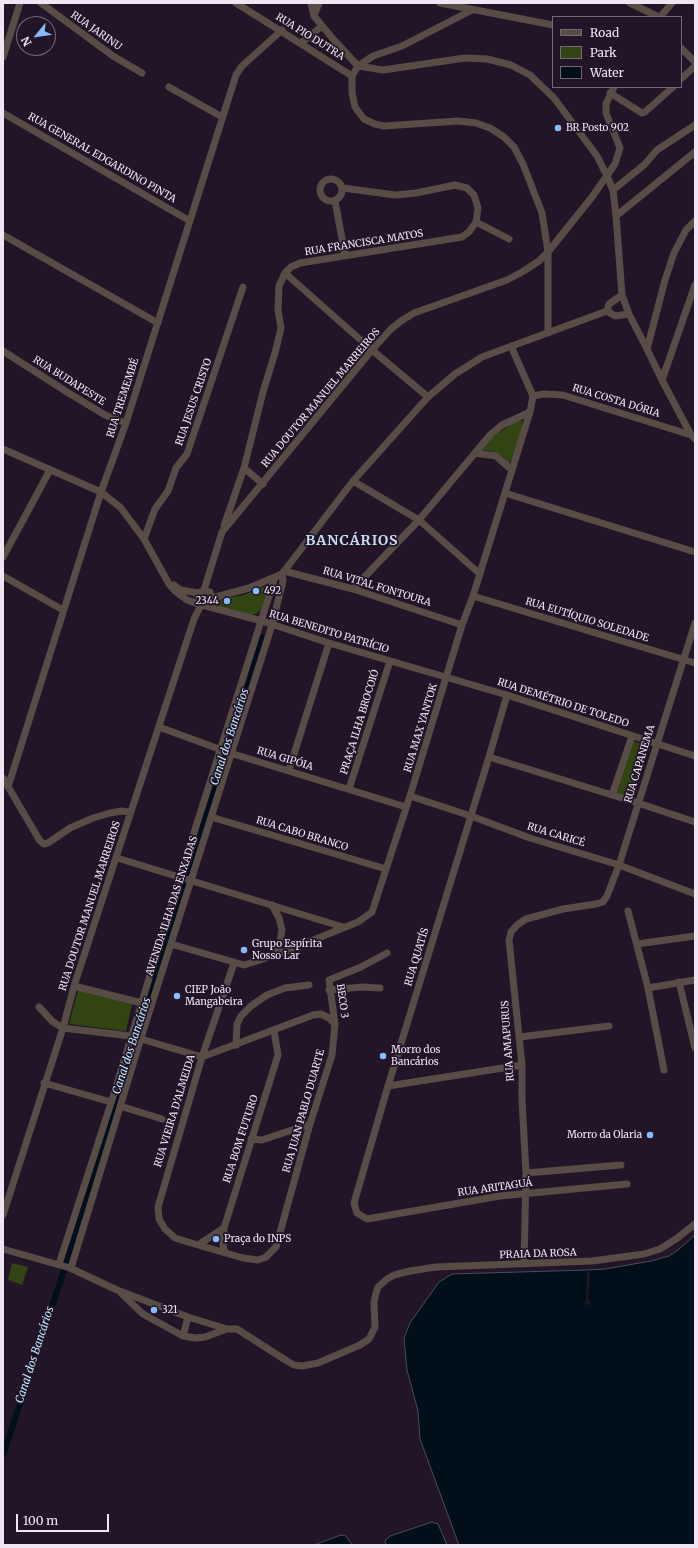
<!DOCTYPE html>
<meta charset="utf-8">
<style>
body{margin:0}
#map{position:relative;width:698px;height:1548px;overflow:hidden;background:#231528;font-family:Merriweather,serif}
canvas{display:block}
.frame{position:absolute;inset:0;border:4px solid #efe5f3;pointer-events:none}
.legend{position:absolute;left:552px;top:16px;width:130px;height:72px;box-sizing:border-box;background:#231528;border:1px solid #756879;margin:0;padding:5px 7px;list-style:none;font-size:12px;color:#efe5f3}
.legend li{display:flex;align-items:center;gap:8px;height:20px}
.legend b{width:20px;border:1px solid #756879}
.north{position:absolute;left:16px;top:16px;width:40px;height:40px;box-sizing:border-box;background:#231528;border:1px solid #756879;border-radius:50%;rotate:241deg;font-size:11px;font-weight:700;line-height:16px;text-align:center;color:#efe5f3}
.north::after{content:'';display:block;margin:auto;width:14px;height:18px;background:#89bafc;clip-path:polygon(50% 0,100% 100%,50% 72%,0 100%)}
.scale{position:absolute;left:16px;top:1514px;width:93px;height:18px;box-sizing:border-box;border:2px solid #efe5f3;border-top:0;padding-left:5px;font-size:12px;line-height:14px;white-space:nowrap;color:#efe5f3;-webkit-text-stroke:3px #231528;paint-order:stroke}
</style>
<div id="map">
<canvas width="698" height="1548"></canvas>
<div class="frame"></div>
<ul class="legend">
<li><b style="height:5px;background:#584c47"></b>Road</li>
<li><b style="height:11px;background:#324412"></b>Park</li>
<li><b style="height:11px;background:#000f19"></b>Water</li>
</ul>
<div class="north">N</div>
<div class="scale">100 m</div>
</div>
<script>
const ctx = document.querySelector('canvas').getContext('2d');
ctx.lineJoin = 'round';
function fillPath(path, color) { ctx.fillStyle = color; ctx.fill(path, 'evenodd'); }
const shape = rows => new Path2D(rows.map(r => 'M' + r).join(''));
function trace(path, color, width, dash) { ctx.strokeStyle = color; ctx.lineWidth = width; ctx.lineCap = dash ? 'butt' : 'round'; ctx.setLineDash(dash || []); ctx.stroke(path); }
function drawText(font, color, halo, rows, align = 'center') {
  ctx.font = font + ' Merriweather,serif'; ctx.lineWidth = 3.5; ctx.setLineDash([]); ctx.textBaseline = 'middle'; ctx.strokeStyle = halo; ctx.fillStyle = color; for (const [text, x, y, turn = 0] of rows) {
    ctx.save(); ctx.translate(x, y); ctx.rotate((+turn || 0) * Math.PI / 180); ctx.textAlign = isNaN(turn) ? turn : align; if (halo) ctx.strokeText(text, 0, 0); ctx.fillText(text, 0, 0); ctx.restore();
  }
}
const green = shape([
 [517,420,522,421,523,422,521,433,514,456,509,463,502,456,491,451,480,450,487,441],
 [265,586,268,588,261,610,256,614,250,615,215,605,217,599,244,595],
 [633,741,644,745,645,748,632,796,629,798,615,793],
 [78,990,132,1004,126,1031,69,1024],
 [12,1263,28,1267,22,1285,8,1280]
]);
const water = shape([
 [695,1235,695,1545,459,1545,420,1439,418,1411,407,1370,404,1338,410,1323,439,1282,452,1274,587,1270,605,1269,651,1261,669,1256,678,1250,695,1235],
 [432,1522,438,1524,447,1545,386,1545,385,1541,390,1536,432,1522],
 [341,1535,346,1536,352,1545,314,1545,341,1535]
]);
const pier = shape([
 [587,1270,590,1270,588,1300,590,1300,590,1305,584,1304,586,1300]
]);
const canal = shape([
 [3,1455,66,1264,226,747,261,637]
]);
const minor = shape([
 [41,3,113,56,142,73],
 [236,3,352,76],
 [311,3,314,16,333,39,358,66,383,70,465,58,487,59,511,65,530,75,554,98,597,156,607,176,613,190,616,216,622,295,629,314,647,349,662,380,691,435,695,439],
 [440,3,553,25],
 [630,3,659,17],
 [472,10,402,46,373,56,358,66,352,76,352,93,355,107,364,119,375,124,384,126,458,121,476,123,490,128,504,137,514,147,523,164,542,213,548,252,548,333],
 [314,16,319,3],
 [660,17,672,3],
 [301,43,322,26],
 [681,48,695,62],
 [3,57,20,3],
 [681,79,695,66],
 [169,87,222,117],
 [610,93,642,113,645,112,673,87],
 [3,113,190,221],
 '320 190a11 11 0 1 1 22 0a11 11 0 1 1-22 0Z',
 [613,190,644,165,657,150,695,125],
 [335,201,345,255],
 [616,216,695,152],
 [476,222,509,239],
 [3,235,158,323],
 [285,273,372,350,428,397],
 [607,311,615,316,629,314],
 [647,349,665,280,674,253,686,230,695,221],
 [3,351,67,392,105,415,126,423],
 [662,380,695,285],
 [533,396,544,394,563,395,691,435],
 [3,449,101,492,121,508,144,539,169,584,175,591,187,600,195,603,262,621,329,643,507,695,695,756],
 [475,453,496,456,512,470],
 [244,468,263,484],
 [353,481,419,520,480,574],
 [505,493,695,552],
 [224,526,244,468,263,392,275,353,281,328,278,310,279,286,285,273,291,267,300,263,462,237,469,232,476,222,478,208,474,195,467,188,455,185,416,193,395,195,343,188],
 [144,539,155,509,168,491,176,468,187,454,243,287],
 [3,557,50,470],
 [284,571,353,589,462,625],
 [3,576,63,610],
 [174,585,180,590,199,593],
 [353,589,419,520,490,435,502,425,530,412],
 [204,590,222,532,372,350,391,329,401,321,414,313,507,280,522,272,539,261,548,252,592,197,615,164,620,148,606,113,606,104,614,87],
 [473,596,695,663],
 [212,598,249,588,282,574,353,481,428,397,455,374,482,357,607,311,609,304,622,295],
 [199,604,197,598,199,593,204,590,210,592,212,598,211,601],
 [507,695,489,757,388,1086,354,1203,357,1213,367,1219,500,1196,627,1184],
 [159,727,230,753,406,807],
 [489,757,638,803,695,822],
 [289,770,329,643],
 [3,778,40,841,44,844,48,843,70,828,93,818,110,813,122,811,131,812],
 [8,787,101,492,126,423,236,75,242,66,282,30],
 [349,789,390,661],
 [612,795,632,736],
 [410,796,471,816,530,838,619,865,695,894],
 [211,817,386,869],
 [117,858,343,927],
 [272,905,279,918,282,930,280,942,276,955],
 [628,911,648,988,664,1070],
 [171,944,244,965,276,955,358,922,372,912,410,796,462,625,473,596,530,412,533,396,511,346],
 [637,944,695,936],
 [679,982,695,1048],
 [74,986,142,1003],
 [648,988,695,980],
 [329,990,362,987,380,988],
 [39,1007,53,1022,63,1028,131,1036,202,1057,313,1015,321,1014,329,1018,335,1024],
 [520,1037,609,1026],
 [236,1045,237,1024,241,1016,251,1006,267,995,285,988,309,985],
 [44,1083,111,1102],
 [388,1086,522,1065],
 [120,1106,162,1119],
 [251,1139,262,1140,310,1124],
 [526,1173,621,1165],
 [3,1215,63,1028,74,986,194,619,201,605],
 [224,1228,198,1245,175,1238,165,1229,159,1219,158,1207,202,1057,234,963],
 [198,1245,243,1258,258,1260,266,1257,276,1247,310,1124,332,1055,335,1024,329,980,361,967,387,953],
 [3,1249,70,1268,117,1290,188,1317,227,1329,237,1329,287,1361,294,1365,302,1366,318,1363,360,1345,369,1339,375,1327,374,1303,376,1293,378,1287,387,1279,394,1275,410,1271,436,1267,592,1261,644,1254,660,1249,676,1239,695,1224],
 [225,1253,223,1246,224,1228,278,1055,274,1030],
 [59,1264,112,1100,180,877,275,577],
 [524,1264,526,1173,522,1100,522,1065,509,940,511,932,517,925,526,919,563,909,596,904,603,902,607,896,619,865,695,623],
 [71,1268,141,1038,272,625,283,581,282,574],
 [121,1293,143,1314,183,1336,196,1338,205,1337,227,1329],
 [183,1336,188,1317]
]);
const markers = [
 [558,128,4,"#89bafc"],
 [256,591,4,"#89bafc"],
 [227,601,4,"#89bafc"],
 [244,950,4,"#89bafc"],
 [177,996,4,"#89bafc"],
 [383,1056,4,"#89bafc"],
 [650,1135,4,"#89bafc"],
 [216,1239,4,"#89bafc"],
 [154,1310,4,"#89bafc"]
];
const streetNames = [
 ["RUA JARINU",96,31,35],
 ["RUA PIO DUTRA",310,37,32],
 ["RUA GENERAL EDGARDINO PINTA",102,158,30],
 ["RUA FRANCISCA MATOS",364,243,-9],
 ["RUA BUDAPESTE",69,381,32],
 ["RUA TREMEMBÉ",123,398,-72],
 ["RUA DOUTOR MANUEL MARREIROS",321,398,-50],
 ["RUA COSTA DÓRIA",616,401,17],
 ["RUA JESUS CRISTO",194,402,-71],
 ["RUA VITAL FONTOURA",377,587,17],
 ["RUA EUTÍQUIO SOLEDADE",587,620,17],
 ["RUA BENEDITO PATRÍCIO",329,632,17],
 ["RUA DEMÉTRIO DE TOLEDO",563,703,18],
 ["PRAÇA ILHA BROCOIÓ",360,722,-73],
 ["RUA MAX YANTOK",421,728,-73],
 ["RUA GIPÓIA",285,759,17],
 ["RUA CAPANEMA",640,764,-73],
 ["RUA CABO BRANCO",302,834,17],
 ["RUA CARICÉ",556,835,17],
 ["RUA DOUTOR MANUEL MARREIROS",90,906,-72],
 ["AVENIDA ILHA DAS ENXADAS",172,906,-72],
 ["RUA QUATÍS",417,957,-73],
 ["BECO 3",342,1001,82],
 ["RUA AMAPURUS",508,1041,-94],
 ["RUA VIEIRA D'ALMEIDA",175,1111,-73],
 ["RUA JUAN PABLO DUARTE",304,1111,-74],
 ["RUA BOM FUTURO",241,1139,-72],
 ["RUA ARITAGUÁ",495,1188,-8],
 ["PRAIA DA ROSA",538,1254,-2]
];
const poiNames = [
 ["BR Posto 902",566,128],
 ["492",264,591],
 ["2344",219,601,"right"],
 ["Grupo Espírita",252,944],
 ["Nosso Lar",252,956],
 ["CIEP João",185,990],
 ["Mangabeira",185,1002],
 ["Morro dos",391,1050],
 ["Bancários",391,1062],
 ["Morro da Olaria",642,1135,"right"],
 ["Praça do INPS",224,1239],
 ["321",162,1310]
];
const waterNames = [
 ["Canal dos Bancários",230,737,-72],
 ["Canal dos Bancários",132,1046,-72],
 ["Canal dos Bancários",35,1355,-72]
];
const districtNames = [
 ["BANCÁRIOS",352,541]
];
fillPath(green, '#324412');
fillPath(water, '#000f19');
trace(water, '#484f5a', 1);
fillPath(pier, '#231528');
trace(canal, '#000f19', 6);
trace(minor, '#584c47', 7);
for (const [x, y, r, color] of markers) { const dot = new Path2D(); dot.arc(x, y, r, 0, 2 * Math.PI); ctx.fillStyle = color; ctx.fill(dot); trace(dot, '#231528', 1.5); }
drawText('10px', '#efe5f3', '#231528', streetNames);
drawText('10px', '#efe5f3', '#231528', poiNames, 'left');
drawText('italic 11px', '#c1ebff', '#231528', waterNames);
ctx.letterSpacing = '1px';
drawText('bold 14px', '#c8dbf4', '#231528', districtNames);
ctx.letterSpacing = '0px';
</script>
